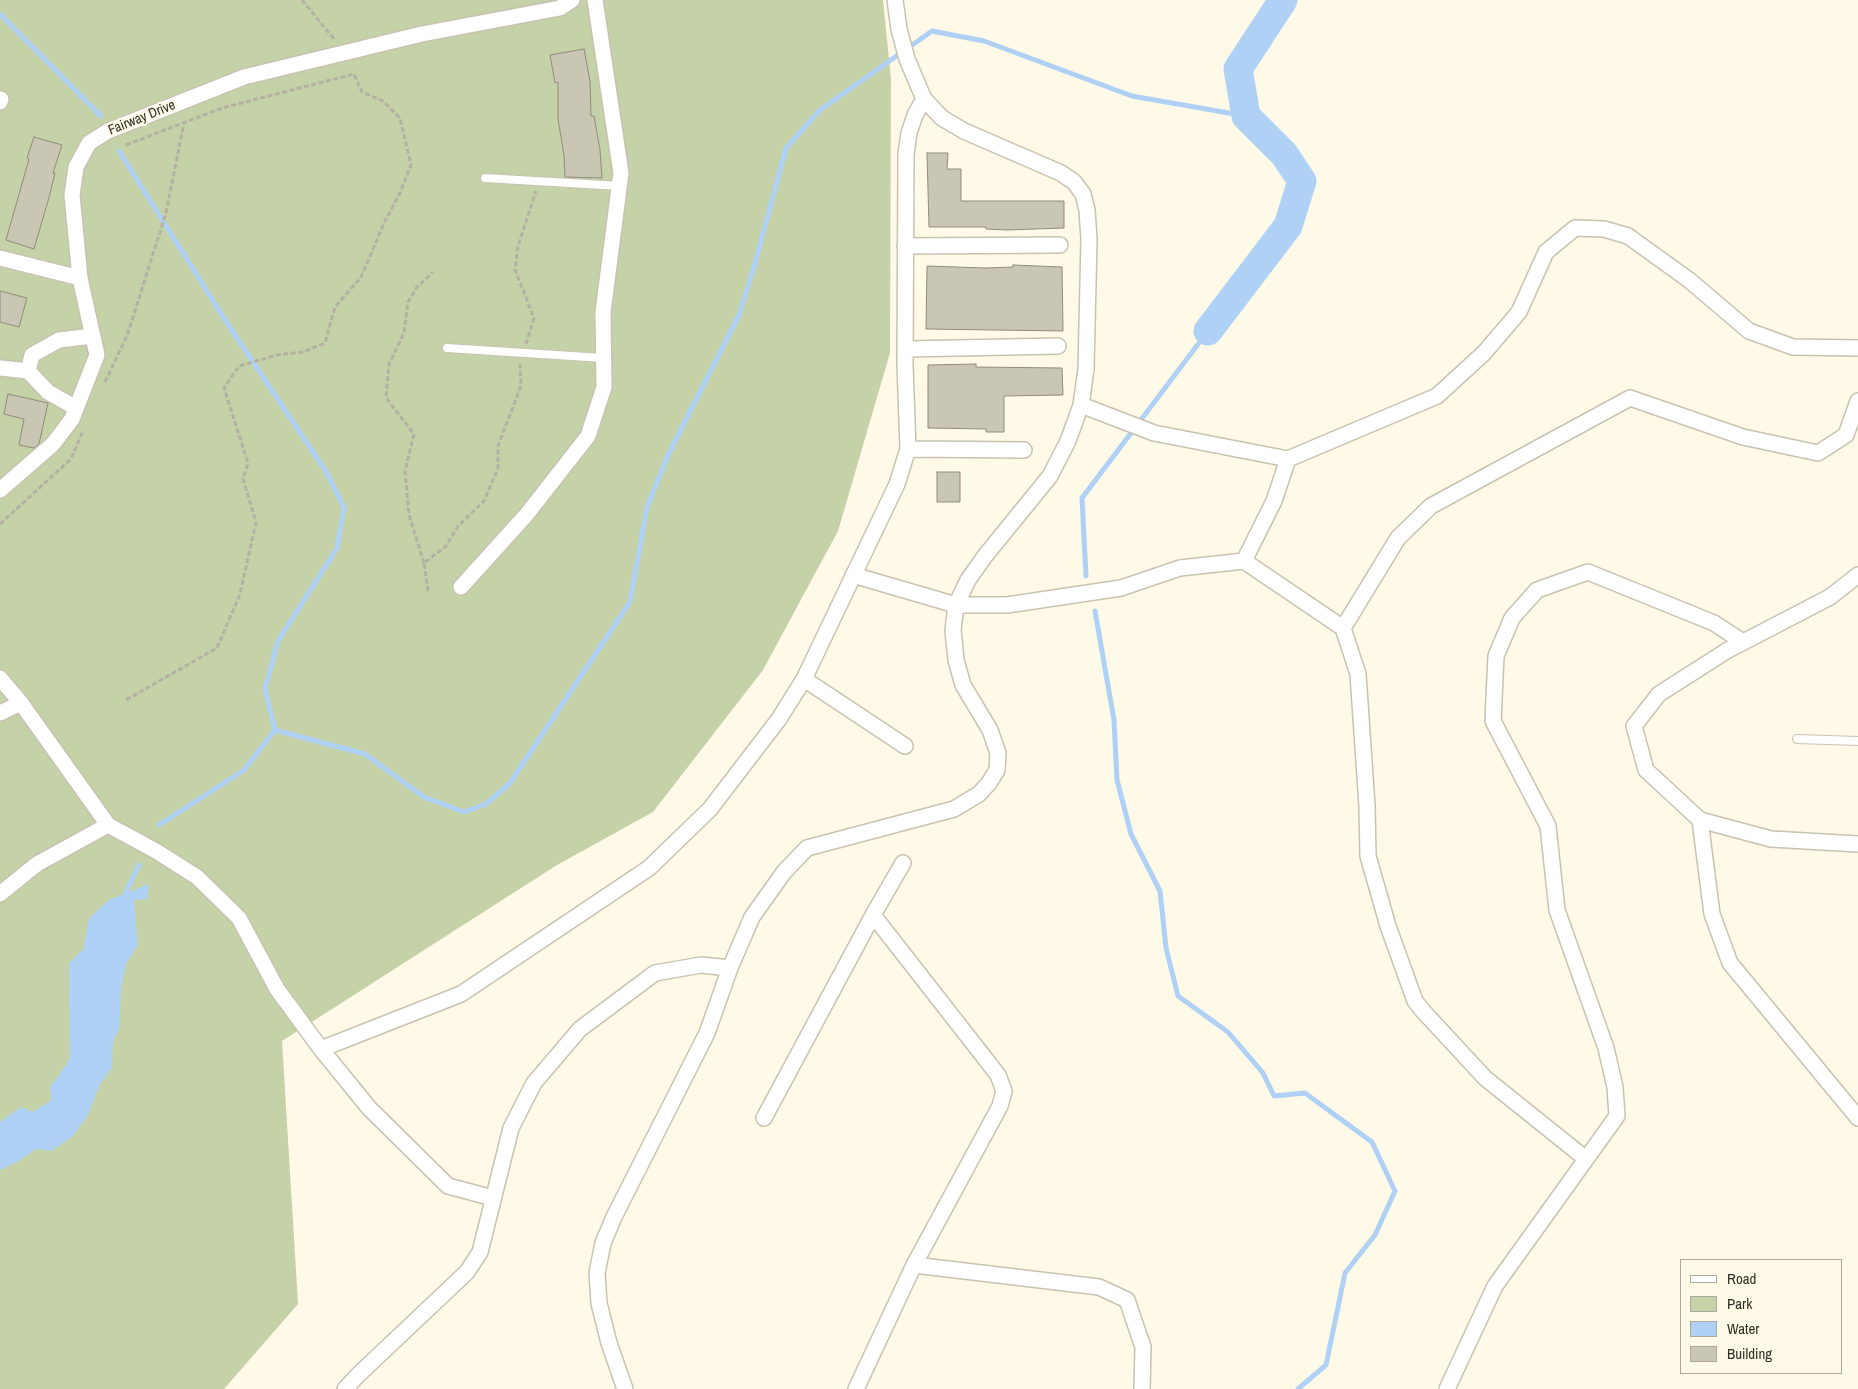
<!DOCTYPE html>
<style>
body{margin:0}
#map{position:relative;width:1858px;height:1389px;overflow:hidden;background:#fefae7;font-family:"Archivo Narrow",sans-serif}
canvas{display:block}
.legend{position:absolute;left:1680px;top:1259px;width:162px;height:115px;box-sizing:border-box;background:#fefae7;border:1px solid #aca99b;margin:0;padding:6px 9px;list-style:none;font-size:15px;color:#313028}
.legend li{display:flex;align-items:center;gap:10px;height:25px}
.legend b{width:25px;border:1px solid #aca99b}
</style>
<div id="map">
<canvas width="1858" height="1389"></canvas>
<ul class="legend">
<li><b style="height:6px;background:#fff"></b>Road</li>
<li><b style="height:14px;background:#c5d1a7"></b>Park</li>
<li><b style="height:14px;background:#afd1f6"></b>Water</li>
<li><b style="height:14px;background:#cac6b4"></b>Building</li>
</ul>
</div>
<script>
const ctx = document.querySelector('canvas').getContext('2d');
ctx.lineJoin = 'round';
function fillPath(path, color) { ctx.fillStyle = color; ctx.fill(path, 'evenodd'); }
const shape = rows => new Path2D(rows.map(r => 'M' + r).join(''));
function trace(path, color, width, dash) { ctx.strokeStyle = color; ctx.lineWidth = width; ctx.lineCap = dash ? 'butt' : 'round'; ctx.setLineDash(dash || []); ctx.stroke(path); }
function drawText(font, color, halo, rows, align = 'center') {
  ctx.font = font + ' "Archivo Narrow",sans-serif'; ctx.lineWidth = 4.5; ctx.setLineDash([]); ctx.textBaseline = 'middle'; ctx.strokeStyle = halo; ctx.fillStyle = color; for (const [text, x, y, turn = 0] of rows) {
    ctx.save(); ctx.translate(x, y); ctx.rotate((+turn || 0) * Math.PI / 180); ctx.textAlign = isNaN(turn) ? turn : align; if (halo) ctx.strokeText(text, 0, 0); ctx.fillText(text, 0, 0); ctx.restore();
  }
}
const green = shape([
 [0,0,883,0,891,79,890,353,838,531,763,670,653,812,557,865,282,1041,298,1304,224,1389,0,1389]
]);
const water = shape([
 [149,884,147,899,134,900,138,945,126,964,121,989,120,1026,113,1042,112,1068,99,1086,88,1115,73,1136,52,1151,36,1149,17,1162,0,1170,0,1122,21,1107,32,1112,51,1101,50,1087,66,1065,70,1057,69,963,83,950,89,918,109,900]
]);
const stream = shape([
 [0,14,101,116],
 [119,151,227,323,327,473,344,508,337,548,278,641,265,689,275,730],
 [1086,576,1082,498,1208,331],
 [1095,611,1114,720,1117,780,1131,834,1160,891,1166,948,1178,996,1228,1032,1263,1073,1274,1096,1305,1093,1372,1142,1395,1191,1375,1235,1345,1273,1326,1365,1298,1389],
 [275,730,365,754,424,797,464,812,486,804,510,783,630,602,647,507,668,455,739,315,754,267,786,148,820,110,932,31,984,41,1132,96,1246,116],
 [159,825,244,770,275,730],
 [123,898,139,865]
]);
const river = shape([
 [1208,331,1288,226,1302,181,1284,154,1246,116,1238,69,1283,0]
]);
const building = shape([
 [584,49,590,81,591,116,594,116,600,150,602,178,565,177,564,155,558,119,558,82,555,83,550,55,584,49],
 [34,137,62,145,53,173,55,173,48,201,34,249,6,240,29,159,27,158,34,137],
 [927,153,948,153,947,169,961,169,961,201,1064,201,1064,228,1007,230,986,229,986,227,929,227,927,153],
 [1013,265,1062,267,1063,331,926,329,927,266,985,268,1013,267,1013,265],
 [0,291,27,298,19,327,0,322,0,291],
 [976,364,976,367,1062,368,1063,395,1004,396,1004,432,986,432,986,429,928,428,928,365,976,364],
 [8,394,48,403,39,444,34,448,19,445,24,419,4,414,8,394],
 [937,472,960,472,960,502,937,502,937,472]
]);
const path = shape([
 [302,0,335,40],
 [126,145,222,108,354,74,362,92,383,101,400,118,411,165,400,193,385,221,361,277,335,307,325,343,303,352,277,355,239,366,224,388,248,463,243,479,256,522,240,594,217,648,126,700],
 [526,344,534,318,515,270,518,246,536,191],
 [105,382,127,336,166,213,184,123],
 [0,524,71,459,83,431],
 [424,563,409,515,405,471,414,434,386,398,389,364,404,333,408,302,417,287,433,272],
 [428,591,424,563,446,546,458,526,484,501,498,468,498,446,521,386,520,364]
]);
const lane = shape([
 [485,178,620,186],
 [447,348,603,358],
 [1797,739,1858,741]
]);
const street = shape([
 [0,102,1,99],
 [905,246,1060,245],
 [0,258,80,278],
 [906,349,1058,346],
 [0,368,28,371],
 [1081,405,1154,433,1288,459,1437,396,1484,353,1519,312,1546,252,1575,228,1604,229,1628,236,1689,280,1749,331,1793,347,1858,348],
 [76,408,48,392,28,371,32,355,59,340,93,336],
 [908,449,1024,450],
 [0,490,53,444,72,419,97,355,80,278,72,195,76,167,89,143,108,131,244,77,422,34,560,8,572,0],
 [1244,561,1274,501,1288,459],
 [853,575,956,605,1007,605,1121,588,1180,568,1244,561,1343,628,1358,674,1367,806,1368,856,1388,926,1415,1001,1423,1011,1485,1078,1586,1159],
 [1858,575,1830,597,1728,650,1659,694,1634,726,1646,770,1700,820,1771,839,1858,844],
 [461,587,527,514,588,436,604,387,603,312,621,173,595,0],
 [1343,628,1398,538,1431,506,1630,398,1743,437,1818,453,1846,435,1858,401],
 [0,678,21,703,108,825,156,851,197,877,239,918,277,989,321,1049,369,1108,448,1186,493,1198],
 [804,679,905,746],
 [0,713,21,703],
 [1700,820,1712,914,1730,963,1858,1118],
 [0,894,37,864,108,825],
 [873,915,903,863],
 [321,1049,461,994,649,868,710,809,779,719,804,679,897,484,908,449,905,365,906,154,909,133,915,115,924,99],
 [764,1118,873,915,998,1075,1004,1091,1000,1106,914,1265,856,1389],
 [914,1265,1099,1287,1127,1300,1143,1347,1142,1389],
 [345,1389,358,1375,467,1272,480,1252,511,1128,534,1083,580,1029,655,973,701,965,730,968],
 [625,1389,609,1343,599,1303,597,1273,603,1243,614,1217,707,1033,730,968,752,917,784,872,807,848,954,809,979,794,989,783,997,770,998,753,990,730,963,685,956,660,953,630,956,605,968,580,985,556,1050,476,1068,441,1081,405,1086,369,1089,239,1087,210,1083,194,1074,182,1061,173,964,131,942,118,924,99,907,59,899,29,895,0],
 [1447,1389,1495,1286,1617,1116,1615,1087,1606,1048,1557,910,1548,826,1493,721,1496,656,1512,618,1537,590,1588,572,1714,623,1743,642]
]);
const streetNames = [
 ["Fairway Drive",142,118,-22]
];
fillPath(green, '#c5d1a7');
fillPath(water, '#afd1f6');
trace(stream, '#afd1f6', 5);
trace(river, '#afd1f6', 29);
fillPath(building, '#cac6b4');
trace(building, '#908c7b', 1);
trace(lane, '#c7c3b1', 10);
trace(street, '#c7c3b1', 18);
trace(path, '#b4b1a2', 3, [5, 2.5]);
trace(lane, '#fff', 8);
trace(street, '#fff', 15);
drawText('14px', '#313028', '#fefae7', streetNames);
</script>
